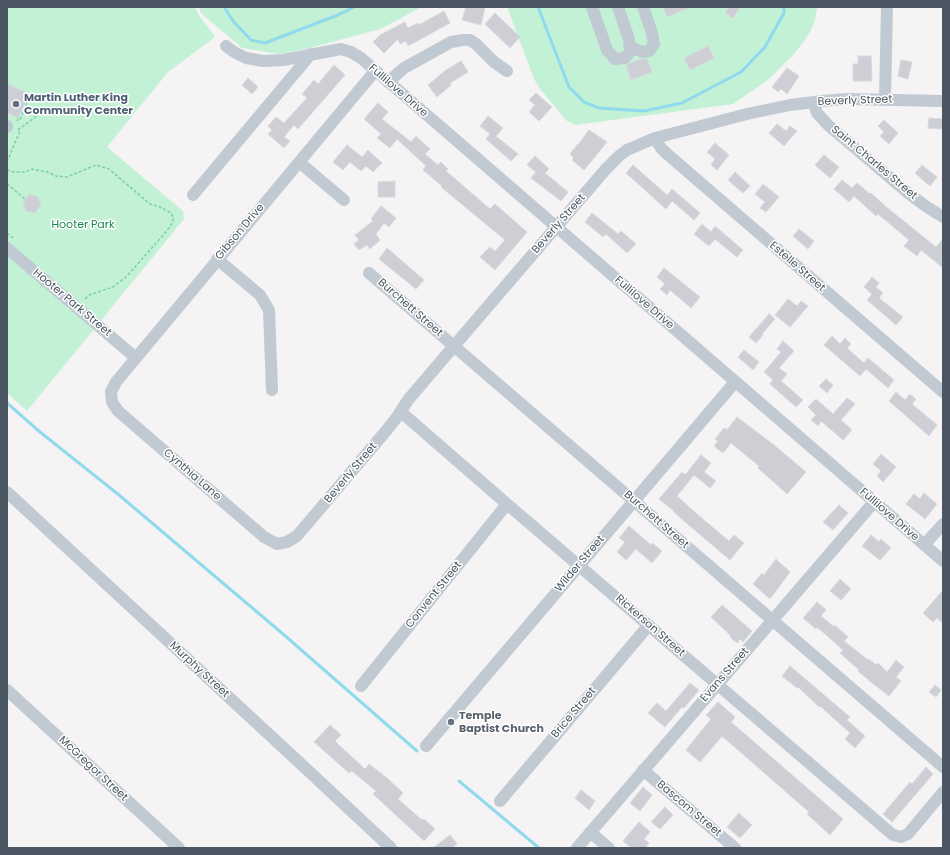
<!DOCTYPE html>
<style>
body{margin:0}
#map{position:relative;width:950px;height:855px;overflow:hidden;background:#f5f3f3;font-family:Poppins,sans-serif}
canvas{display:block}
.frame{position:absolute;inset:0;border:8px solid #4a5661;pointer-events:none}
</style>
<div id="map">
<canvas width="950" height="855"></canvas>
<div class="frame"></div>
</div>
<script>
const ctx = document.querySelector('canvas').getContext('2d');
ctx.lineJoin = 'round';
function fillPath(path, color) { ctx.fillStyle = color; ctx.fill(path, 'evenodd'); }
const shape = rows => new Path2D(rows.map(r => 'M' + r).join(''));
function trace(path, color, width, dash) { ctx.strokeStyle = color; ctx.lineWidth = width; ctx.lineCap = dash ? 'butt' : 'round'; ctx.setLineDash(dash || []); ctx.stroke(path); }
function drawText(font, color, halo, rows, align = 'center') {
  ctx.font = font + ' Poppins,sans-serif'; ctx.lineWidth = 3; ctx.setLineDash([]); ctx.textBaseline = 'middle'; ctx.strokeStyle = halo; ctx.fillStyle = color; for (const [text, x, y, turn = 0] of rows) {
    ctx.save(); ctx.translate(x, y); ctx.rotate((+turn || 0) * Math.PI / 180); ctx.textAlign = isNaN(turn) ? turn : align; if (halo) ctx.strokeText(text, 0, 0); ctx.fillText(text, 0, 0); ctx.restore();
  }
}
const green = shape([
 [7,7,195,7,198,14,215,37,168,72,107,147,183,211,184,219,27,411,7,393],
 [199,7,422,7,380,29,310,48,280,54,242,48,201,13],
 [507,7,816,7,817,8,815,20,810,32,804,41,794,54,768,80,733,104,575,125,567,121,540,89,534,79]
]);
const stream = shape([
 [224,7,233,21,251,40,265,43,338,15,354,7],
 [538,7,569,87,584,102,599,108,644,111,682,103,741,72,765,47,784,13,784,7],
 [7,403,40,432,119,495,283,634,417,751],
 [459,781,539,848]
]);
const building = shape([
 [466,7,485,7,481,25,462,20,466,7],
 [663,7,690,7,667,17,663,7],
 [729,7,740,7,733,18,725,13,729,7],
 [444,11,450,23,408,46,406,41,400,44,398,39,384,53,373,42,380,35,405,22,408,28,418,23,419,25,444,11],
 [495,13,520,37,510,48,485,24,495,13],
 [708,46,714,58,690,70,684,58,708,46],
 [858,56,871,56,872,81,853,81,853,64,858,64,858,56],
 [640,59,647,59,652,72,631,80,626,65,640,59],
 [901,60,912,62,908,79,898,76,901,60],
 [461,61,468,72,450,83,451,85,437,97,428,85,446,70,461,61],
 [334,65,345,75,298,129,294,125,284,137,290,141,284,148,268,134,272,130,268,126,276,117,284,123,307,98,302,94,314,80,318,84,334,65],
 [787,68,799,76,787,94,781,89,778,92,772,87,787,68],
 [248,78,258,87,252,94,242,85,248,78],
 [7,84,29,94,18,118,7,113,7,84],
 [536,93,552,107,539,121,529,112,535,105,529,100,536,93],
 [378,103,388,112,382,119,411,142,416,136,430,149,425,154,438,165,441,162,448,169,446,171,490,209,495,204,527,232,495,270,480,257,490,247,495,251,505,240,441,187,442,186,423,170,426,166,397,139,390,148,377,138,381,134,364,119,378,103],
 [488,116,503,128,496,136,518,154,511,161,486,139,490,134,480,126,488,116],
 [929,118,943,119,943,129,928,128,929,118],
 [884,120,898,133,889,144,880,136,884,132,878,126,884,120],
 [777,124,786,131,790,126,797,131,784,146,769,133,777,124],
 [589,130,607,142,584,170,572,160,574,158,570,154,578,144,578,145,589,130],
 [715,143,729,155,717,170,711,165,715,159,707,152,715,143],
 [347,145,362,157,368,150,382,163,373,172,366,166,361,171,350,162,343,170,333,162,347,145],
 [824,155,839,167,830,178,815,165,824,155],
 [535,156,549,169,545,173,568,192,561,201,531,178,536,172,527,165,535,156],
 [633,165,667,195,672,189,700,213,694,220,672,201,666,209,626,173,633,165],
 [922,165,937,177,930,186,915,173,922,165],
 [735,172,750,186,743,193,728,180,735,172],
 [842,180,852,188,857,183,870,194,871,193,885,206,936,247,943,239,943,268,921,250,917,256,904,246,909,240,878,214,876,216,854,196,849,202,834,189,842,180],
 [395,181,395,197,378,197,378,182,395,181],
 [763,184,779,197,766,212,760,208,765,202,755,194,763,184],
 [29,195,37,196,41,205,35,213,26,211,23,202,29,195],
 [381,206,396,218,389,227,384,223,376,234,380,240,370,249,367,245,359,250,354,244,359,240,355,235,373,221,371,219,381,206],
 [592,213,618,234,621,231,636,244,627,253,606,234,603,237,585,222,592,213],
 [702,224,711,232,715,226,743,250,737,257,715,239,709,246,694,234,702,224],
 [799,229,814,241,808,249,793,236,799,229],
 [387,248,424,280,416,289,379,259,387,248],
 [664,268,700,297,691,308,670,290,667,295,660,289,665,284,657,277,664,268],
 [872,277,879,283,876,287,883,293,879,298,903,317,896,325,867,300,872,294,864,287,872,277],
 [788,299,797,306,801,301,808,306,790,327,775,315,788,299],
 [769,314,775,319,762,334,763,335,756,343,749,337,769,314],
 [832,336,840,344,845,338,851,344,847,348,864,363,868,358,894,380,888,388,866,369,860,376,824,345,832,336],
 [783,341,794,351,779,368,787,374,781,381,803,400,796,407,770,384,773,380,764,372,781,352,777,349,783,341],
 [744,350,759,362,753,370,738,357,744,350],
 [826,379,833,385,827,393,819,386,826,379],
 [896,392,905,400,910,394,916,399,912,404,937,425,929,436,889,401,896,392],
 [847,398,855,404,841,420,852,430,843,440,821,421,818,426,811,420,816,415,808,407,816,399,833,414,847,398],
 [737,417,774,445,806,472,787,494,758,468,759,466,731,443,723,453,714,446,718,441,715,439,724,428,727,430,737,417],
 [881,454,896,467,883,482,877,476,881,471,873,464,881,454],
 [701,455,711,463,704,472,716,481,710,488,694,475,677,496,697,514,729,541,734,535,744,543,730,560,684,521,674,512,674,511,659,499,682,472,685,475,701,455],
 [924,493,937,504,925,519,906,504,914,494,920,499,924,493],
 [839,505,848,513,833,530,823,522,839,505],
 [629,526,651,545,652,543,662,551,652,563,636,549,626,560,617,552,625,542,619,538,629,526],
 [871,535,879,542,881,539,891,548,880,560,862,546,871,535],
 [776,559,790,572,770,599,753,584,762,573,764,575,776,559],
 [840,579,851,589,841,600,830,591,840,579],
 [943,590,943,623,937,618,933,622,923,613,943,590],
 [817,602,826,610,821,616,834,627,835,625,848,637,844,641,868,660,869,659,876,665,878,663,887,672,896,660,904,667,896,677,901,681,889,696,871,682,858,671,859,670,840,653,843,650,817,627,816,629,803,618,817,602],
 [722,605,752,631,743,642,740,639,737,643,730,637,731,636,711,617,722,605],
 [790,666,850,717,847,720,865,736,855,748,845,739,850,733,820,706,819,707,798,687,797,688,782,676,790,666],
 [690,683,699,690,684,708,682,707,665,727,648,713,657,703,666,711,690,683],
 [935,685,941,690,936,697,929,692,935,685],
 [718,702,735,717,731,722,843,819,830,835,807,814,809,812,722,736,700,762,686,750,711,719,706,715,718,702],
 [330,725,341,735,335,741,339,745,365,769,369,764,387,778,403,793,398,799,422,820,424,819,435,829,424,841,373,794,376,791,352,771,349,773,314,742,330,725],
 [926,767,933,774,892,822,883,814,910,782,912,784,926,767],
 [643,787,652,795,640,811,630,803,643,787],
 [581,790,595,801,589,810,575,798,581,790],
 [665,807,673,815,660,829,651,822,665,807],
 [739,813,752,825,740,838,727,827,739,813],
 [639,822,650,832,644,839,649,843,645,848,631,848,623,841,639,822],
 [450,835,457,844,452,848,433,848,450,835]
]);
const path = shape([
 [17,121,18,119,20,120,30,94],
 [18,130,46,109],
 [7,162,20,131,18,130],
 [7,170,14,172,25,172,32,169,47,172,56,176,67,177,96,165,109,169,150,204,160,207,171,213,173,217,173,222,166,232,126,277,113,287,89,295,84,300],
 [7,184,25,199],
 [7,233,13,238]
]);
const minor = shape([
 [592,7,607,50,615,59,625,58,630,52,629,39,618,7],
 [226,46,234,52,246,58,263,61,283,60,341,49,351,52,361,58,943,561],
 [630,47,643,52,649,51,654,44,652,33,643,7],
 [375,71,116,382,111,392,112,402,118,411,264,537,277,544,287,542,297,536,302,530,386,431,397,417,408,400,454,346,606,169,619,156,627,150,655,138,747,114,790,105,822,101,847,99,943,101],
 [388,82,404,68,451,42,463,40,470,40,476,44,494,62,507,71],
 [885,99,887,7],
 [813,102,817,113,828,125,908,193,927,207,943,217],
 [7,127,7,126],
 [655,138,661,148,666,153,943,392],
 [299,162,344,200],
 [193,195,311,54],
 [7,248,136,358],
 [217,259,260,295,269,310,272,390],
 [369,273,943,767],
 [401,412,507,504,893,835,901,837,908,834,943,792],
 [7,492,301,764,391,848],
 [924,545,943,524],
 [361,686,507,504],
 [7,690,179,848],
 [426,746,735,382],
 [643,770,735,848],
 [500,801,649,625],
 [590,832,609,848],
 [577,848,874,502]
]);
const markers = [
 [16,104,4,"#5c6f8a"],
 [451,722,4,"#6b7280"]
];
const streetNames = [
 ["Fullilove Drive",398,91,41],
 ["Beverly Street",855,101,-2],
 ["Saint Charles Street",874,163,40],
 ["Beverly Street",559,224,-49],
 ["Gibson Drive",240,232,-50],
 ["Estelle Street",797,267,41],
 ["Hooter Park Street",72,303,40],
 ["Fullilove Drive",644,303,41],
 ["Burchett Street",410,308,41],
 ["Beverly Street",351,473,-50],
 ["Cynthia Lane",192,475,41],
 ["Fullilove Drive",889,515,41],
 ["Burchett Street",656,520,41],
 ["Wilder Street",580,564,-50],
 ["Convent Street",434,595,-51],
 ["Rickerson Street",650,626,41],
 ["Murphy Street",199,670,43],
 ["Evans Street",725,675,-49],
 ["Brice Street",574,713,-50],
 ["McGregor Street",93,769,43],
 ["Bascom Street",689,809,40]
];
const serviceNames = [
 ["Martin Luther King",24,98],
 ["Community Center",24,111]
];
const parkNames = [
 ["Hooter Park",83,225]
];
const worshipNames = [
 ["Temple",459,716],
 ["Baptist Church",459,729]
];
fillPath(green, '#c3f1d5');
trace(stream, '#90daee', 3);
fillPath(building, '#cdcfd5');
trace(building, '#d7d9de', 1);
trace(path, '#7ad0a6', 1.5, [3, 2]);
trace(minor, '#c1cad2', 12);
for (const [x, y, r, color] of markers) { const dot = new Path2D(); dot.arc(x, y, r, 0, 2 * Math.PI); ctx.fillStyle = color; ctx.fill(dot); trace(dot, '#fff', 1.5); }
drawText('11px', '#4a5661', '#fff', streetNames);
drawText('bold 11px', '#4e5e75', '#fff', serviceNames, 'left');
drawText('11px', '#17864f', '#fff', parkNames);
drawText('bold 11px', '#5b616d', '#fff', worshipNames, 'left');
</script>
